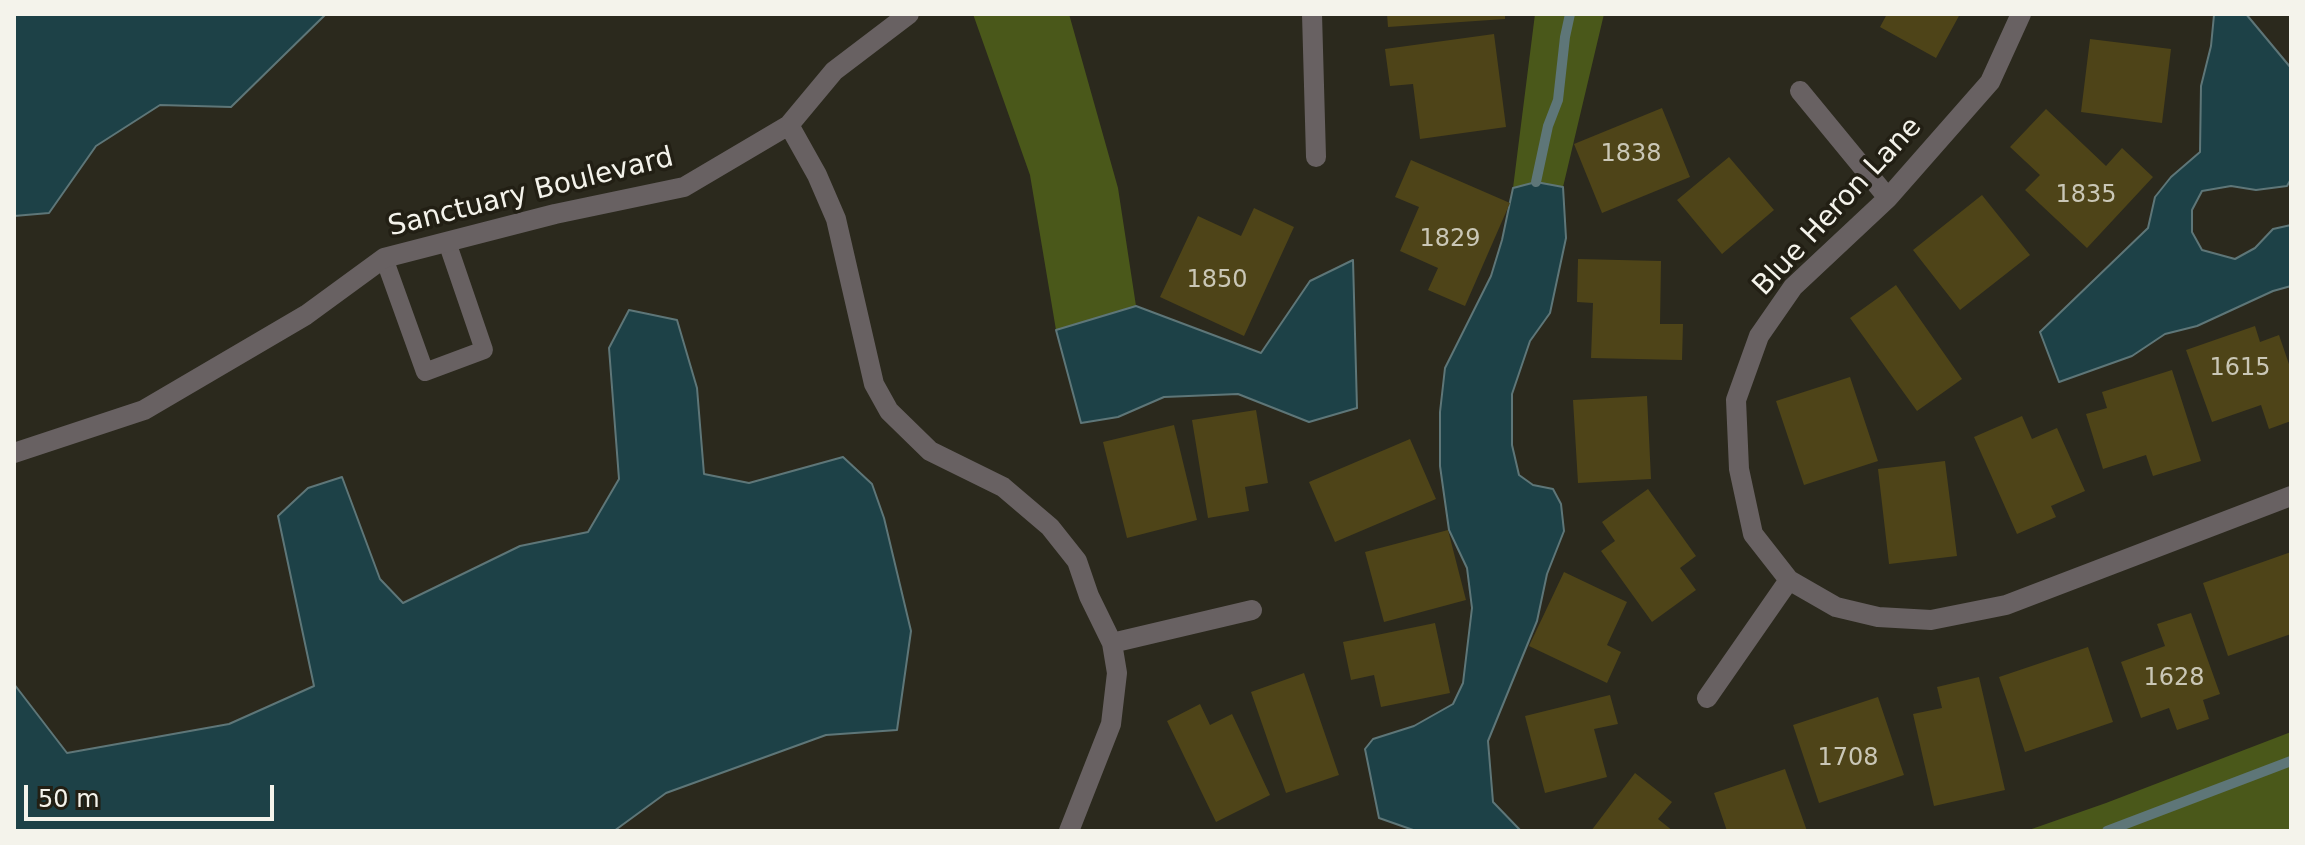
<!DOCTYPE html>
<style>
body{margin:0}
#map{position:relative;width:2305px;height:845px;overflow:hidden;background:#2b291d;font-family:"DejaVu Sans",sans-serif}
canvas{display:block}
.frame{position:absolute;inset:0;border:16px solid #f4f3eb;pointer-events:none}
.scale{position:absolute;left:24px;top:785px;width:250px;height:36px;box-sizing:border-box;border:4px solid #f4f3eb;border-top:0;padding-left:10px;font-size:24px;line-height:28px;white-space:nowrap;color:#f4f3eb;-webkit-text-stroke:6px #221f14;paint-order:stroke}
</style>
<div id="map">
<canvas width="2305" height="845"></canvas>
<div class="frame"></div>
<div class="scale">50 m</div>
</div>
<script>
const ctx = document.querySelector('canvas').getContext('2d');
ctx.lineJoin = 'round';
function fillPath(path, color) { ctx.fillStyle = color; ctx.fill(path, 'evenodd'); }
const shape = rows => new Path2D(rows.map(r => 'M' + r).join(''));
function trace(path, color, width, dash) { ctx.strokeStyle = color; ctx.lineWidth = width; ctx.lineCap = dash ? 'butt' : 'round'; ctx.setLineDash(dash || []); ctx.stroke(path); }
function drawText(font, color, halo, rows, align = 'center') {
  ctx.font = font + ' "DejaVu Sans",sans-serif'; ctx.lineWidth = 7; ctx.setLineDash([]); ctx.textBaseline = 'middle'; ctx.strokeStyle = halo; ctx.fillStyle = color; for (const [text, x, y, turn = 0] of rows) {
    ctx.save(); ctx.translate(x, y); ctx.rotate((+turn || 0) * Math.PI / 180); ctx.textAlign = isNaN(turn) ? turn : align; if (halo) ctx.strokeText(text, 0, 0); ctx.fillText(text, 0, 0); ctx.restore();
  }
}
const green = shape([
 [973,14,1069,14,1118,188,1136,306,1056,330,1030,175],
 [1535,14,1604,14,1563,187,1536,182,1513,188],
 [2291,732,2291,831,2026,831,2106,803]
]);
const water = shape([
 [14,14,326,14,231,107,160,105,96,146,49,213,14,216,14,14],
 [2246,14,2291,68,2291,179,2287,186,2256,190,2231,186,2202,191,2192,210,2192,232,2202,250,2235,259,2255,248,2273,229,2291,225,2291,286,2273,291,2197,326,2165,334,2132,356,2059,382,2040,332,2148,228,2155,197,2171,177,2200,152,2201,86,2211,46,2214,15,2246,14],
 [1536,182,1563,187,1566,238,1550,313,1530,341,1512,394,1512,445,1519,475,1533,485,1553,489,1561,504,1564,531,1547,574,1537,621,1488,741,1493,802,1521,831,1416,831,1379,818,1365,749,1373,739,1414,726,1453,704,1463,683,1472,608,1467,568,1449,530,1440,466,1440,412,1445,368,1491,276,1502,240,1513,188,1536,182],
 [1353,260,1357,408,1309,422,1238,394,1164,397,1118,417,1081,423,1056,330,1136,306,1261,353,1310,281,1353,260],
 [629,310,677,320,697,388,704,474,749,483,843,457,872,484,884,518,911,631,897,730,826,735,666,793,614,831,14,831,14,684,67,753,229,724,314,686,278,516,308,488,342,477,380,579,403,603,520,546,588,532,619,479,609,348,629,310]
]);
const stream = shape([
 [1536,182,1548,126,1558,100,1565,37,1570,14],
 [2107,831,2291,761]
]);
const building = shape([
 [1387,14,1505,14,1505,19,1388,27],
 [1887,14,1960,14,1936,58,1880,27],
 [1494,34,1506,127,1420,139,1413,84,1390,86,1385,49],
 [2090,39,2171,49,2162,123,2081,112],
 [1662,108,1690,177,1602,213,1574,144],
 [2046,109,2106,166,2122,148,2153,177,2087,248,2025,190,2040,175,2010,147],
 [1729,157,1774,210,1722,254,1677,200],
 [1411,160,1510,203,1465,306,1428,290,1438,268,1400,251,1419,207,1395,197],
 [1982,195,2030,255,1960,310,1913,250],
 [1254,208,1294,227,1244,336,1160,297,1198,216,1241,236],
 [1578,259,1661,261,1660,324,1683,324,1682,360,1591,358,1593,303,1577,302],
 [1896,285,1962,379,1917,411,1850,318],
 [2255,326,2260,342,2279,335,2291,370,2291,421,2269,429,2261,405,2212,422,2186,350],
 [2172,370,2201,461,2153,476,2146,455,2103,469,2086,414,2107,408,2102,392],
 [1850,377,1878,461,1804,485,1776,401],
 [1647,396,1651,479,1578,483,1573,400],
 [1256,410,1268,483,1245,487,1249,511,1208,518,1192,420],
 [2022,416,2032,439,2057,428,2085,491,2051,506,2056,517,2017,534,1974,437],
 [1174,425,1197,520,1127,538,1103,442],
 [1410,439,1436,499,1335,542,1309,482],
 [1945,461,1957,556,1889,564,1878,469],
 [1648,489,1696,556,1680,568,1696,590,1652,622,1601,551,1615,541,1602,522],
 [1448,530,1466,600,1384,622,1365,552],
 [2291,552,2291,634,2228,656,2203,583],
 [1564,572,1627,602,1607,645,1621,652,1607,683,1529,646],
 [2191,613,2220,694,2203,700,2209,719,2177,730,2169,708,2141,718,2121,662,2165,646,2157,624],
 [1435,623,1450,693,1381,707,1374,675,1351,680,1343,642],
 [2088,647,2113,722,2025,752,1999,677],
 [1304,673,1339,775,1286,793,1251,692],
 [1979,677,2005,790,1934,806,1913,714,1942,708,1937,687],
 [1610,695,1618,724,1594,729,1607,777,1545,793,1525,716],
 [1878,697,1904,775,1819,803,1793,725],
 [1200,704,1210,725,1232,714,1270,795,1216,822,1167,721],
 [1785,769,1807,831,1727,831,1714,793],
 [1635,773,1672,802,1658,819,1673,831,1591,831]
]);
const lane = shape([
 [384,258,425,372,484,350,447,242]
]);
const street = shape([
 [1312,14,1316,157],
 [2021,14,1990,82,1888,198,1793,287,1759,336,1736,400,1739,469,1753,534,1789,580,1836,607,1878,617,1931,620,2006,605,2291,496],
 [1800,91,1888,198],
 [789,125,817,175,836,219,874,384,889,411,930,451,1003,487,1050,527,1077,561,1089,596,1112,643,1117,673,1111,724,1069,831],
 [14,453,144,410,306,315,384,258,555,214,684,187,789,125,834,71,909,14],
 [1112,643,1252,610],
 [1707,698,1789,580]
]);
const numberNames = [
 ["1838",1631,155],
 ["1835",2086,196],
 ["1829",1450,240],
 ["1850",1217,281],
 ["1615",2240,369],
 ["1628",2174,679],
 ["1708",1848,759]
];
const streetNames = [
 ["Sanctuary Boulevard",531,193,-14],
 ["Blue Heron Lane",1838,207,-47]
];
fillPath(green, '#4a581a');
fillPath(water, '#1d4147');
trace(water, '#5e7678', 2);
trace(stream, '#5e7678', 10);
fillPath(building, '#4e4418');
trace(lane, '#686162', 18);
trace(street, '#686162', 20);
drawText('24px', '#cac7b6', null, numberNames);
drawText('28px', '#f4f3eb', '#221f14', streetNames);
</script>
